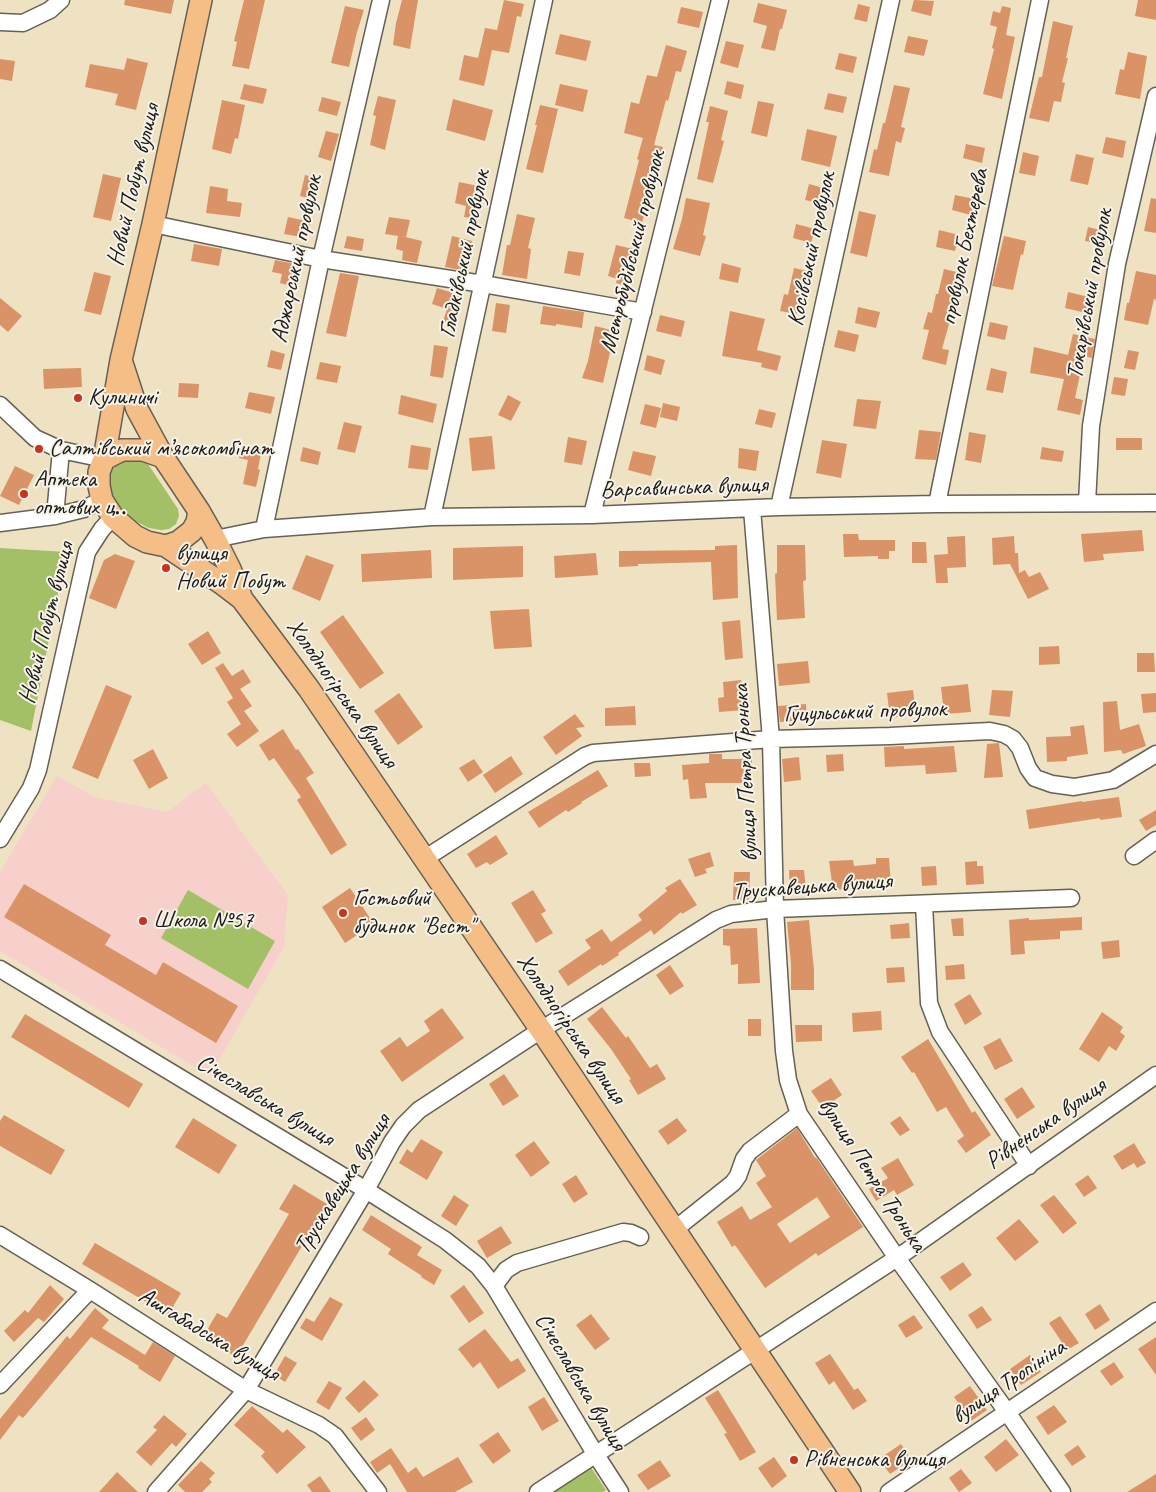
<!DOCTYPE html>
<meta charset="utf-8">
<style>
body{margin:0}
canvas{display:block;background:#eee2c3}
</style>
<canvas width="1156" height="1492"></canvas>
<script>
const ctx = document.querySelector('canvas').getContext('2d');
ctx.lineJoin = 'round';
function fillPath(path, color) { ctx.fillStyle = color; ctx.fill(path, 'evenodd'); }
const shape = rows => new Path2D(rows.map(r => 'M' + r).join(''));
function trace(path, color, width, dash) { ctx.strokeStyle = color; ctx.lineWidth = width; ctx.lineCap = dash ? 'butt' : 'round'; ctx.setLineDash(dash || []); ctx.stroke(path); }
function drawText(font, color, halo, rows, align = 'center') {
  ctx.font = font + ' Caveat,sans-serif'; ctx.lineWidth = 4; ctx.setLineDash([]); ctx.textBaseline = 'middle'; ctx.strokeStyle = halo; ctx.fillStyle = color; for (const [text, x, y, turn = 0] of rows) {
    ctx.save(); ctx.translate(x, y); ctx.rotate((+turn || 0) * Math.PI / 180); ctx.textAlign = isNaN(turn) ? turn : align; if (halo) ctx.strokeText(text, 0, 0); ctx.fillText(text, 0, 0); ctx.restore();
  }
}
const built = shape([
 [57,776,95,797,167,812,206,783,288,895,284,947,210,1076,0,951,0,872]
]);
const green = shape([
 [139,459,148,464,178,509,179,516,176,524,169,529,161,530,149,528,135,521,123,512,109,490,107,479,111,468,118,461],
 [0,548,66,552,31,731,0,720],
 [188,890,275,941,248,989,161,938],
 [588,1463,606,1490,603,1492,543,1492]
]);
const building = shape([
 [125,0,174,0,171,14,124,5],
 [244,0,265,0,249,69,232,66,237,42,234,41],
 [402,0,418,0,410,49,393,45,396,23],
 [504,0,524,4,521,17,517,16,509,53,492,50,484,86,459,80,464,55,478,58,485,28,497,30],
 [914,0,934,1,931,16,911,11],
 [1138,0,1156,0,1156,20,1135,16],
 [758,3,787,10,782,29,780,29,775,51,761,48,767,26,753,22],
 [858,4,870,7,867,22,854,19],
 [345,6,364,10,357,32,349,67,331,63],
 [1002,6,1011,8,1006,35,1015,37,1002,99,983,94,994,49,992,48,997,27,990,25,993,11,1000,13],
 [681,7,703,12,699,28,677,23],
 [1053,21,1073,26,1066,58,1068,58,1062,82,1065,83,1061,102,1054,101,1049,122,1029,118,1039,77,1042,77],
 [560,34,591,41,586,61,555,54],
 [908,36,928,40,924,56,904,52],
 [726,41,744,45,738,68,720,63],
 [666,45,687,51,681,72,676,71,668,101,666,100,654,145,663,147,652,192,650,191,642,223,624,218,639,160,637,159,643,138,624,133,631,102,639,104,647,75,657,77],
 [1128,52,1147,56,1140,99,1115,94,1120,69,1124,70],
 [839,53,857,57,853,73,835,69],
 [127,58,148,63,136,110,115,105,118,94,85,87,90,64,124,70],
 [0,59,15,61,12,81,0,79],
 [727,81,744,85,741,99,724,94],
 [244,84,267,89,263,104,240,99],
 [560,84,588,90,583,112,555,105],
 [894,85,910,88,901,127,905,128,901,143,896,141,889,176,869,172,874,149,877,150,883,123,885,123],
 [828,93,847,97,843,113,824,109],
 [378,96,396,100,385,150,370,145,376,116,373,115],
 [322,97,341,102,337,116,318,111],
 [453,99,493,110,485,141,446,130],
 [222,100,245,105,238,139,235,138,231,154,212,149],
 [758,101,774,104,767,137,751,133],
 [540,105,558,109,543,173,526,169,537,125,535,125],
 [710,106,728,111,721,140,724,141,713,183,697,179,709,122,706,122],
 [807,129,837,136,830,167,801,160],
 [326,131,339,134,331,161,318,157],
 [1106,137,1126,141,1123,158,1102,153],
 [966,144,985,148,982,163,963,158],
 [1023,152,1039,156,1035,176,1019,173],
 [1076,154,1094,158,1088,185,1070,181],
 [103,174,121,178,111,221,93,217],
 [305,175,320,179,315,200,300,196],
 [459,182,483,187,476,219,464,217,466,206,455,203],
 [809,184,827,189,823,204,805,200],
 [210,186,228,189,227,201,242,203,240,217,206,213],
 [955,195,975,199,971,215,952,210],
 [686,198,710,203,703,235,706,236,700,256,673,249,682,219],
 [1151,198,1156,199,1156,233,1144,231],
 [859,211,876,215,867,257,850,253],
 [517,214,535,218,528,248,531,249,527,279,502,275,507,245,510,245],
 [288,217,311,222,307,238,284,234],
 [389,217,410,220,406,237,401,236,422,241,417,263,402,260,403,251,396,249,398,236,385,234],
 [796,224,815,229,811,243,793,238],
 [1088,227,1108,232,1105,245,1085,241],
 [939,230,959,235,955,251,936,247],
 [347,236,364,239,362,251,344,248],
 [452,236,472,241,465,271,445,267],
 [1004,236,1026,241,1023,255,1021,254,1013,290,992,286],
 [194,244,222,249,219,266,191,261],
 [616,245,637,250,628,286,616,283,617,279,608,276],
 [568,251,584,253,580,276,564,273],
 [275,260,300,265,294,287,280,283,282,274,272,272],
 [722,263,741,268,738,283,719,279],
 [794,268,807,271,797,314,780,311,784,294,788,295],
 [944,269,961,273,958,288,956,288,949,317,951,317,942,349,949,350,946,365,922,359,929,330,923,329,928,312,932,313,936,294,938,294],
 [1136,271,1156,275,1156,300,1154,299,1148,325,1124,320,1127,303,1129,303],
 [94,272,111,276,101,315,84,311],
 [340,273,359,276,346,337,326,333],
 [437,288,463,296,454,324,443,321,447,309,432,304],
 [1068,292,1089,297,1086,313,1065,308],
 [0,298,22,316,8,332,0,325],
 [496,303,510,305,506,333,492,331],
 [543,306,584,312,582,328,556,324,556,326,540,324],
 [858,307,880,312,876,328,855,323],
 [730,311,765,319,757,350,781,356,777,371,761,367,762,363,722,356],
 [660,315,685,321,681,337,656,331],
 [990,322,1008,326,1005,340,987,336],
 [595,326,615,331,603,383,582,378,588,361],
 [838,330,859,335,855,352,834,347],
 [1073,334,1095,339,1092,358,1084,356,1075,398,1083,400,1080,415,1057,410,1064,379,1030,373,1034,347,1068,355],
 [434,345,448,347,443,378,430,376],
 [271,350,285,354,281,370,267,367],
 [1128,350,1139,352,1135,370,1124,368],
 [647,355,665,360,661,375,644,370],
 [320,362,341,366,337,383,316,379],
 [81,368,82,387,44,389,43,369],
 [991,368,1007,372,1003,393,986,390],
 [1114,377,1128,379,1125,396,1111,394],
 [179,383,199,384,198,398,178,397],
 [249,392,275,397,271,414,245,408],
 [401,395,437,404,433,423,398,414],
 [508,395,521,402,511,421,498,415],
 [857,399,881,401,876,429,853,426],
 [663,403,680,407,677,421,660,417],
 [645,404,661,408,656,428,640,424],
 [759,409,776,413,772,428,755,424],
 [344,422,362,426,355,453,337,449],
 [919,430,941,432,936,460,915,459],
 [969,432,986,435,981,463,965,460],
 [492,436,495,469,472,471,469,438],
 [568,437,587,441,582,465,564,462],
 [1116,438,1142,438,1142,450,1116,450],
 [822,440,847,444,841,478,816,473],
 [242,444,262,448,258,469,260,470,256,487,243,484,248,460,239,458],
 [411,445,431,448,428,470,408,468],
 [303,447,321,452,318,465,300,461],
 [1042,447,1064,451,1062,462,1040,459],
 [739,448,759,451,756,471,738,468],
 [633,451,656,456,651,476,628,470],
 [15,466,34,475,19,505,0,496],
 [1142,530,1144,551,1103,554,1104,560,1084,562,1081,534],
 [843,534,858,534,859,540,895,540,895,551,889,551,889,559,878,559,878,556,844,557],
 [965,536,966,567,947,568,948,583,936,583,934,555,948,554,947,537],
 [1014,536,1015,553,1018,553,1019,573,1025,570,1029,577,1040,572,1049,589,1028,599,1010,564,993,565,992,538],
 [912,542,926,542,927,563,912,563],
 [737,545,738,598,713,600,711,562,638,564,638,566,619,567,619,551,715,550,715,546],
 [777,545,805,545,806,580,803,581,805,618,777,620,775,574,777,573],
 [523,546,523,577,453,580,453,548],
 [431,550,432,578,362,582,361,554],
 [596,553,598,575,555,578,554,556],
 [115,554,135,561,116,609,89,598,104,560],
 [306,555,334,565,320,601,292,589],
 [529,609,532,647,494,649,490,611],
 [343,615,384,673,360,689,320,632],
 [740,620,743,658,725,660,722,622],
 [208,631,221,653,202,665,188,644],
 [1059,646,1060,664,1039,665,1039,647],
 [1137,653,1154,653,1155,672,1137,672],
 [808,661,810,683,779,686,777,664],
 [223,663,232,676,243,669,251,682,240,689,252,706,244,711,259,731,237,747,227,734,241,724,227,702,233,698,215,668],
 [741,680,744,710,719,712,718,698,724,697,723,682],
 [968,684,971,712,944,714,941,687],
 [106,685,132,696,98,779,72,768],
 [913,690,916,714,890,718,887,693],
 [992,690,1013,691,1010,717,989,715],
 [399,693,423,727,398,745,374,711],
 [1156,693,1156,712,1143,713,1141,694],
 [1117,701,1120,730,1139,724,1146,746,1123,754,1121,750,1104,752,1103,702],
 [806,704,807,720,780,722,778,706],
 [635,706,636,725,605,726,605,708],
 [575,714,585,727,576,728,582,736,556,755,543,737],
 [1084,725,1088,754,1067,757,1067,761,1047,762,1046,737,1071,736,1070,727],
 [283,729,296,750,298,749,314,773,306,778,347,845,331,855,297,800,301,797,274,758,269,761,259,745],
 [999,743,1003,777,984,778,987,744],
 [904,746,904,749,954,746,957,772,926,774,925,765,885,767,884,747],
 [153,749,168,778,149,789,133,760],
 [709,754,722,754,722,759,752,759,752,783,705,783,707,798,690,799,688,779,683,780,682,765,709,763],
 [843,754,844,771,827,772,826,755],
 [511,756,523,774,495,793,483,775],
 [799,757,801,780,784,782,782,759],
 [474,759,483,772,468,782,459,768],
 [634,763,650,763,651,776,635,777],
 [598,770,608,786,581,802,582,803,568,812,566,810,539,828,528,812],
 [1119,797,1122,817,1100,820,1100,818,1029,829,1026,810,1082,801,1082,802],
 [1156,810,1156,825,1146,831,1139,820],
 [496,835,508,854,490,865,487,862,476,868,467,854],
 [710,852,714,866,705,869,707,873,695,877,688,859],
 [876,858,889,858,891,886,833,890,829,861,853,860,854,866,876,864],
 [977,861,977,866,983,866,984,884,966,885,965,862],
 [936,866,937,885,922,886,921,867],
 [789,870,804,870,806,891,790,892],
 [734,872,750,872,749,900,733,900],
 [680,879,697,905,682,914,681,912,654,935,651,930,618,953,619,955,602,966,601,964,568,986,558,971,591,948,585,940,602,929,611,942,642,920,638,915,667,891,665,888],
 [24,884,111,935,105,945,156,975,163,962,238,1006,216,1043,4,917],
 [350,888,374,924,345,943,322,907],
 [533,890,546,911,541,914,553,933,536,943,511,903],
 [1082,917,1082,930,1060,931,1060,939,1024,941,1025,954,1011,955,1009,920,1029,918,1029,920],
 [963,918,964,936,953,936,951,919],
 [809,920,814,970,814,990,791,990,791,964,787,922],
 [909,923,910,938,891,939,890,925],
 [757,928,760,983,738,984,738,964,731,965,730,946,723,945,723,929],
 [1119,940,1120,957,1103,959,1101,942],
 [964,964,965,979,946,980,945,966],
 [670,965,684,986,670,995,656,975],
 [904,967,905,982,887,983,886,968],
 [970,994,982,1014,965,1025,954,1004],
 [602,1007,626,1038,628,1036,650,1068,657,1064,666,1079,638,1095,629,1080,631,1079,611,1049,587,1019],
 [442,1008,464,1038,402,1082,380,1051,400,1037,407,1047,430,1031,424,1021],
 [881,1011,882,1030,853,1032,852,1013],
 [1102,1012,1123,1027,1120,1032,1125,1036,1116,1051,1109,1046,1099,1062,1079,1049],
 [25,1014,143,1084,129,1108,11,1037],
 [748,1019,761,1019,761,1036,748,1036],
 [795,1025,822,1025,822,1041,796,1042],
 [1000,1038,1013,1061,995,1070,983,1047],
 [928,1039,972,1113,975,1111,991,1135,966,1153,957,1141,964,1136,946,1107,937,1112,914,1072,912,1073,901,1057],
 [504,1074,519,1096,503,1106,489,1084],
 [831,1078,842,1095,823,1108,811,1091],
 [1022,1087,1035,1107,1017,1119,1004,1099],
 [4,1115,65,1150,51,1175,0,1146,0,1121],
 [900,1116,910,1130,900,1136,890,1123],
 [193,1118,237,1145,219,1174,175,1147],
 [677,1118,687,1131,668,1145,658,1131],
 [797,1128,815,1158,816,1157,863,1227,818,1256,816,1253,765,1288,735,1245,732,1247,717,1222,742,1206,750,1220,772,1207,756,1183,766,1176,756,1160],
 [817,1197,830,1217,790,1243,777,1224],
 [421,1139,443,1152,427,1180,399,1163,407,1149,412,1153],
 [534,1141,550,1163,531,1177,515,1155],
 [1134,1143,1146,1163,1137,1168,1134,1163,1122,1170,1113,1156],
 [898,1158,914,1185,897,1195,894,1190,876,1201,869,1189,888,1178,881,1168],
 [576,1175,588,1194,574,1203,562,1184],
 [1088,1175,1097,1188,1084,1197,1075,1184],
 [294,1184,327,1204,236,1357,203,1337,217,1313,227,1318,289,1214,279,1209],
 [454,1195,469,1205,456,1226,441,1216],
 [1054,1195,1077,1223,1063,1234,1040,1205],
 [371,1215,422,1247,417,1255,442,1270,434,1285,421,1277,422,1276,388,1254,391,1249,362,1230],
 [1019,1219,1039,1242,1015,1261,996,1238],
 [501,1226,512,1243,487,1258,477,1241],
 [95,1243,181,1293,168,1315,82,1264],
 [963,1262,972,1275,950,1291,940,1277],
 [50,1285,64,1299,44,1322,38,1318,14,1342,4,1331,25,1310,28,1313],
 [464,1285,484,1313,469,1323,450,1296],
 [330,1297,343,1304,322,1341,300,1328,306,1318,314,1322],
 [1100,1304,1110,1320,1095,1330,1085,1314],
 [982,1306,992,1320,977,1329,968,1315],
 [95,1308,109,1320,102,1328,145,1355,153,1342,175,1356,160,1382,138,1368,139,1366,91,1337,23,1418,19,1415,0,1440,0,1419,67,1336,70,1339],
 [591,1314,610,1339,595,1350,576,1325],
 [914,1315,923,1328,906,1338,898,1325],
 [1060,1316,1079,1343,1067,1350,1049,1323],
 [485,1329,511,1362,518,1358,526,1371,498,1389,480,1362,473,1368,458,1349],
 [1156,1337,1156,1375,1138,1349],
 [830,1354,854,1390,858,1388,867,1401,853,1410,834,1381,829,1385,815,1363],
 [1030,1355,1041,1372,1021,1385,1010,1369],
 [285,1356,297,1363,285,1382,274,1375],
 [1114,1362,1124,1377,1111,1386,1100,1371],
 [364,1380,379,1395,359,1413,345,1398],
 [329,1381,342,1388,329,1410,316,1402],
 [970,1386,987,1410,971,1421,954,1397],
 [718,1390,756,1452,740,1461,724,1434,727,1433,705,1398],
 [544,1397,559,1421,542,1431,528,1407],
 [1054,1405,1067,1422,1048,1435,1036,1417],
 [252,1406,283,1433,287,1429,306,1447,277,1474,261,1456,265,1452,234,1425],
 [164,1415,187,1434,176,1447,172,1443,151,1466,136,1452,157,1430,153,1427],
 [366,1417,375,1430,361,1441,351,1428],
 [498,1432,511,1451,493,1464,479,1445],
 [1006,1439,1019,1455,996,1472,984,1457],
 [901,1444,911,1460,890,1474,879,1459],
 [1078,1445,1086,1457,1072,1466,1064,1455],
 [391,1448,408,1473,416,1467,423,1477,458,1457,473,1482,455,1492,407,1492,390,1464,377,1473,370,1462],
 [774,1457,787,1476,772,1488,758,1468],
 [660,1460,671,1476,648,1490,637,1475],
 [201,1461,215,1473,209,1479,212,1482,202,1492,185,1492,178,1485],
 [961,1469,972,1483,959,1492,949,1478],
 [117,1472,138,1492,99,1492],
 [1156,1474,1156,1492,1127,1492],
 [320,1476,331,1492,312,1492,307,1485]
]);
const minor = shape([
 [0,22,23,23,50,10,61,0],
 [153,224,321,259,483,284,643,312],
 [0,405,35,438,61,450,104,459],
 [1087,503,1091,426,1117,264,1156,96],
 [937,504,1040,0],
 [779,507,891,0],
 [752,509,771,739,775,909,784,1051,788,1080,799,1114,897,1258,1007,1412,1062,1492],
 [592,515,720,0],
 [55,516,61,450],
 [432,517,544,0],
 [0,523,55,516,84,509,102,500],
 [264,529,321,259,381,0],
 [215,539,264,529,432,517,592,515,779,507,937,504,1156,503],
 [0,839,31,788,38,770,87,552,102,529,113,517],
 [1134,856,1156,840],
 [424,859,585,756,593,753,771,739,890,736,990,731,1004,734,1013,739,1020,748,1028,768,1035,778,1052,784,1074,787,1113,780,1156,754],
 [924,904,929,1003,940,1032,1029,1166],
 [0,969,366,1190,445,1240,478,1266,494,1286,596,1455,620,1492],
 [674,1230,733,1183,738,1176,744,1159,750,1151,799,1114],
 [0,1235,90,1290,246,1390,319,1425,335,1436,378,1492],
 [494,1286,506,1270,517,1263,623,1232,631,1233,640,1237],
 [0,1385,90,1290],
 [156,1492,246,1390,366,1190,392,1142,403,1126,419,1110,541,1030,716,920,731,914,775,909,1071,898],
 [538,1492,897,1258,1156,1075],
 [889,1492,1156,1311]
]);
const major = shape([
 [121,360,137,409,163,457,199,511,215,539,230,569,242,599,309,689,541,1030,850,1492],
 [104,459,122,450,143,450,163,457],
 [199,511,197,522,192,531,178,542,166,546,147,542,135,536,113,517,102,500,99,486,99,472,104,459,121,360,153,224,201,0],
 [166,546,221,583,242,599]
]);
const markers = [
 [78,398,5,"#c8321e"],
 [39,449,5,"#c8321e"],
 [24,494,5,"#c8321e"],
 [166,568,5,"#c8321e"],
 [343,913,5,"#c8321e"],
 [143,921,5,"#c8321e"],
 [794,1460,5,"#c8321e"]
];
const streetNames = [
 ["Новий Побут вулиця",134,185,-77],
 ["провулок Бехтерєва",965,247,-78],
 ["Косівський провулок",812,249,-78],
 ["Метробудівський провулок",633,252,-76],
 ["Гладківський провулок",465,254,-78],
 ["Аджарський провулок",297,259,-78],
 ["Токарівський провулок",1090,294,-80],
 ["Варсавинська вулиця",684,488,-2],
 ["Новий Побут вулиця",47,623,-76],
 ["Холодногірська вулиця",342,694,55],
 ["Гуцульський провулок",865,712,-2],
 ["вулиця Петра Тронька",746,773,-93],
 ["Трускавецька вулиця",812,887,-4],
 ["Холодногірська вулиця",571,1029,56],
 ["Січеславська вулиця",265,1101,31],
 ["Рівненська вулиця",1046,1124,-35],
 ["вулиця Петра Тронька",872,1175,57],
 ["Трускавецька вулиця",343,1184,-58],
 ["Ашгабадська вулиця",209,1335,31],
 ["Січеславська вулиця",580,1382,59],
 ["вулиця Тропініна",1009,1382,-34]
];
const poiNames = [
 ["Кулиничі",88,398],
 ["Салтівський м’ясокомбінат",49,449],
 ["Аптека",34,480],
 ["оптових ц‥",34,508],
 ["вулиця",176,554],
 ["Новий Побут",176,582],
 ["Гостьовий",353,899],
 ["будинок \"Вест\"",353,927],
 ["Школа №57",153,921],
 ["Рівненська вулиця",804,1460]
];
fillPath(built, '#f7d0cb');
fillPath(green, '#a3c067');
fillPath(building, '#d99367');
trace(minor, '#666156', 19);
trace(major, '#666156', 24);
trace(minor, '#fff', 16);
trace(major, '#f6be87', 21);
for (const [x, y, r, color] of markers) { const dot = new Path2D(); dot.arc(x, y, r, 0, 2 * Math.PI); ctx.fillStyle = color; ctx.fill(dot); trace(dot, '#f7f3e8', 2); }
drawText('24px', '#1c1c1c', '#f7f3e8', streetNames);
drawText('24px', '#1c1c1c', '#f7f3e8', poiNames, 'left');
</script>
